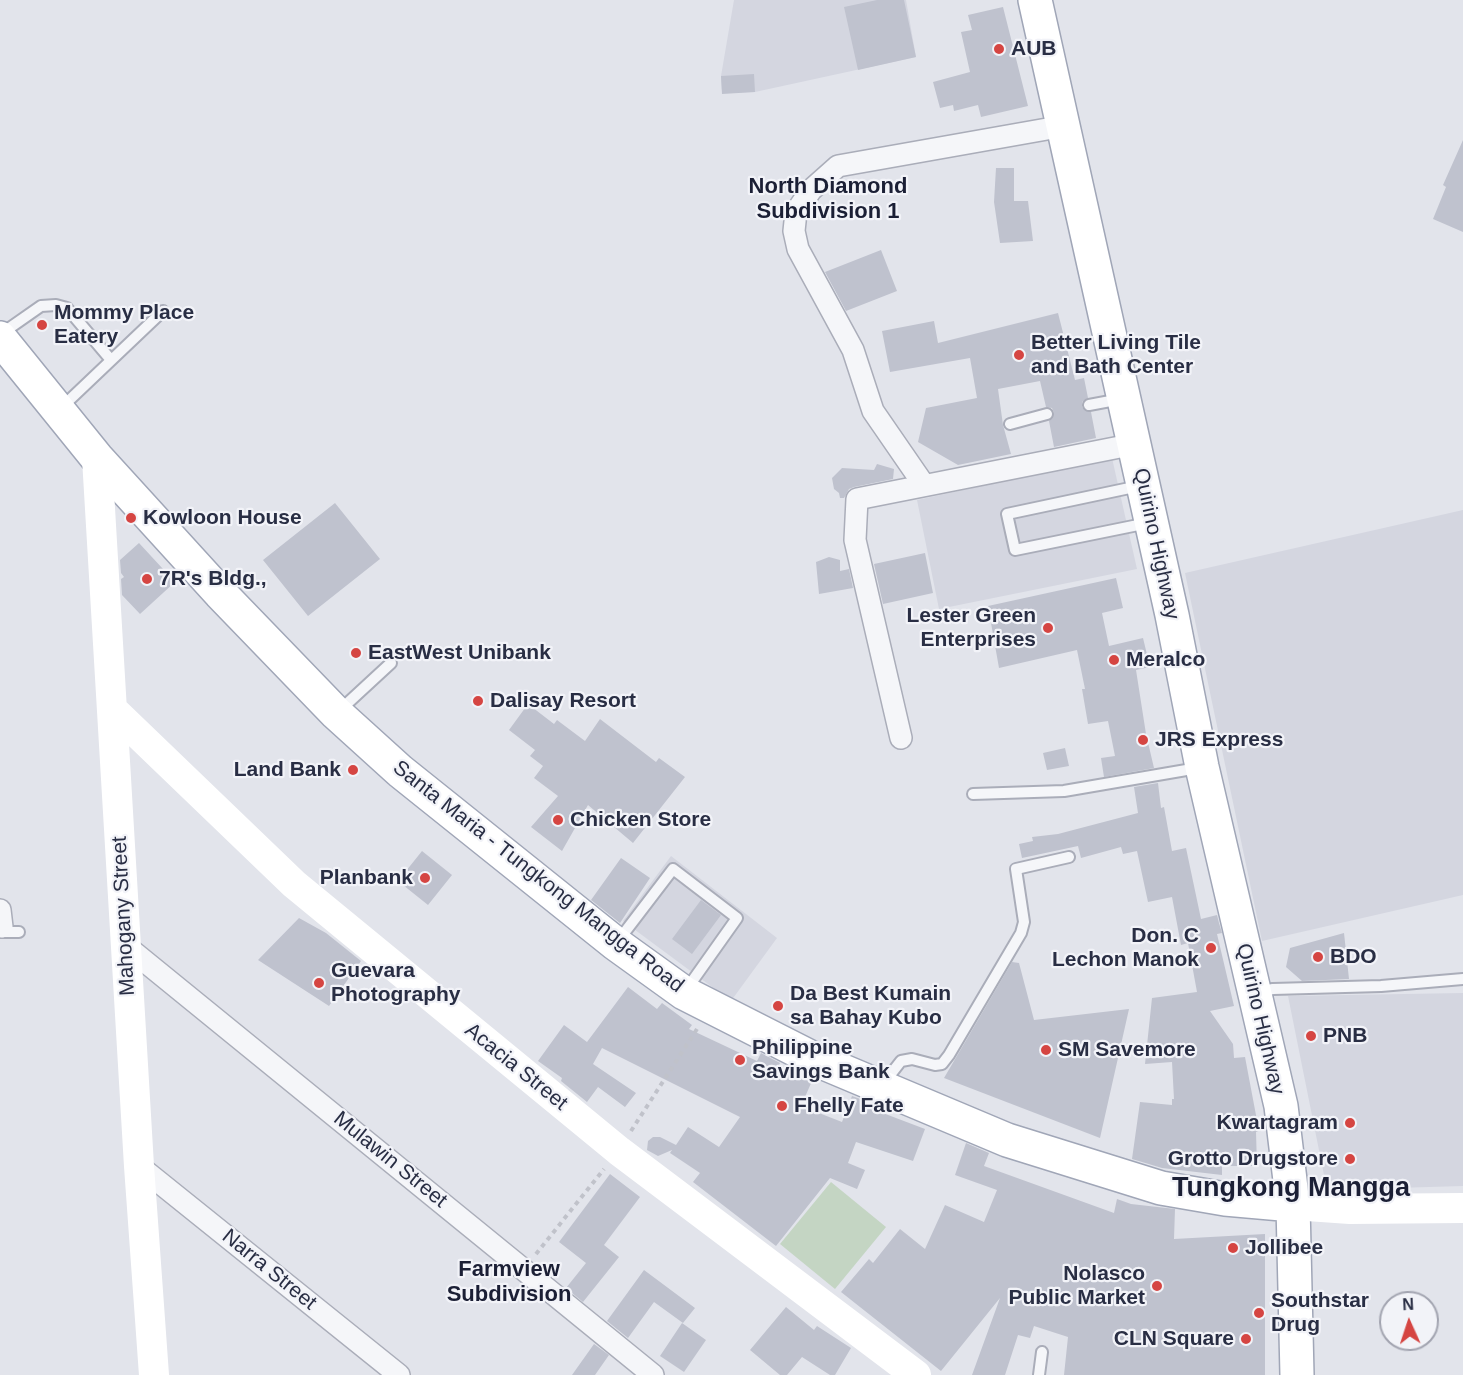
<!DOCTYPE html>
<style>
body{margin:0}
#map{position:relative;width:1463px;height:1375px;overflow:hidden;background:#e2e4eb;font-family:Helvetica,sans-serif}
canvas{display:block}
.north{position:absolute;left:1379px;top:1291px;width:60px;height:60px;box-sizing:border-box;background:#f2f3f8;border:2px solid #a2a4b0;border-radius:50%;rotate:357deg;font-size:16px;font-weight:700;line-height:24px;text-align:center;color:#292e44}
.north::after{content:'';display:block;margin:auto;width:21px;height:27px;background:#d54542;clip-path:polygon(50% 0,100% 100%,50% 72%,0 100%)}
</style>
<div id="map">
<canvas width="1463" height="1375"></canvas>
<div class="north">N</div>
</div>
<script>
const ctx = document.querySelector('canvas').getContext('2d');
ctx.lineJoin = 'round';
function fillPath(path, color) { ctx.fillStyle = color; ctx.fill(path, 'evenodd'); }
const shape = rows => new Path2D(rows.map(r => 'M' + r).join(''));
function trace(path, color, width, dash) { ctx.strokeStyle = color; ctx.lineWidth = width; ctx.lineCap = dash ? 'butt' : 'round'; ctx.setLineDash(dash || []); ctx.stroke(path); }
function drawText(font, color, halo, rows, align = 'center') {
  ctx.font = font + ' Helvetica,sans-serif'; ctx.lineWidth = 4.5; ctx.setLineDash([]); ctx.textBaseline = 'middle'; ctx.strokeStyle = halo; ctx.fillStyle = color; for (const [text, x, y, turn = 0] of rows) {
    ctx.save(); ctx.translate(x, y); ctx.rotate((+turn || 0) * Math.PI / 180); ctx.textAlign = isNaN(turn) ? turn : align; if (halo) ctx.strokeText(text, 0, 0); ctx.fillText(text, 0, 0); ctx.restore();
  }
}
const built = shape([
 [734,0,906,0,916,57,755,92,722,93,721,76],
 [1112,458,1137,569,939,609,917,500],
 [1463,510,1463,895,1262,941,1185,573],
 [671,856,777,938,731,1001,623,921],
 [1463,993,1463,1186,1327,1190,1288,996]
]);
const green = shape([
 [831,1182,886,1227,835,1289,780,1244]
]);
const building = shape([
 [877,0,904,0,916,57,858,70,844,7],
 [1003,7,1028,106,981,117,978,105,954,111,953,105,940,108,933,82,970,72,961,32,972,30,968,15],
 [754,74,755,92,722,94,721,76],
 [1463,140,1463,232,1433,219,1446,187,1443,185],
 [996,168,1014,168,1014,201,1028,201,1033,241,1000,243,994,202],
 [881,250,897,291,846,311,825,272],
 [1058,313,1075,380,1084,378,1088,398,1082,402,1082,407,1091,412,1096,438,1054,447,1049,421,1054,413,1052,408,1046,407,1040,381,998,389,1003,425,1011,454,958,465,918,442,926,408,977,398,970,358,890,372,882,331,934,321,938,343],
 [877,464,894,469,893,479,854,487,849,489,844,498,840,498,839,493,834,489,832,478,842,468,874,470],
 [335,503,380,559,308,616,263,560],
 [139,543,175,582,140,614,122,595,121,579,124,577,121,573,120,560],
 [925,553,933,593,883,604,874,564],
 [829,557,840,560,840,571,849,569,853,588,819,594,816,562],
 [1116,578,1123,608,1102,613,1109,646,1143,638,1150,667,1136,670,1146,734,1154,768,1104,777,1101,758,1115,756,1108,721,1088,724,1082,689,1085,689,1077,650,999,668,988,606],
 [528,704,554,724,557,720,585,741,600,719,656,762,659,758,685,777,633,843,588,805,562,851,531,827,558,796,534,778,543,766,530,756,535,750,509,730],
 [1065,748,1069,766,1047,770,1043,753],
 [1158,783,1161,808,1164,807,1172,851,1186,848,1201,919,1217,915,1219,923,1222,933,1217,934,1234,1006,1210,1011,1233,1044,1234,1058,1245,1057,1259,1131,1256,1132,1257,1166,1222,1166,1222,1175,1162,1168,1132,1159,1140,1102,1172,1105,1172,1099,1174,1099,1172,1062,1145,1064,1152,998,1197,992,1188,943,1181,945,1172,897,1148,902,1137,851,1123,854,1121,847,1081,858,1078,846,1022,858,1019,844,1033,841,1032,837,1058,834,1138,813,1134,787],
 [422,851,452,875,428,905,398,881],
 [621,858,650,878,620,923,591,900],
 [701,900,721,915,692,954,672,939],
 [299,918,326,933,361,961,329,1006,258,960],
 [1344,933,1349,979,1302,981,1286,967,1290,948],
 [1012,962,1019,963,1034,1020,1129,1009,1100,1138,944,1078],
 [628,987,657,1009,662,1003,692,1025,689,1029,757,1061,761,1053,780,1063,778,1067,812,1081,801,1106,842,1122,852,1096,869,1102,867,1107,925,1129,913,1161,856,1142,848,1163,865,1170,857,1189,830,1178,776,1246,693,1182,700,1173,670,1153,672,1150,658,1156,647,1150,648,1141,653,1137,660,1137,676,1145,688,1127,719,1147,740,1117,602,1048,593,1064,636,1093,625,1107,598,1087,587,1102,561,1081,562,1078,538,1061,564,1025,587,1042],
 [966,1143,989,1153,984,1166,1114,1213,1117,1199,1131,1204,1175,1209,1174,1239,1265,1234,1265,1375,1064,1375,1068,1337,1034,1326,1030,1338,1018,1335,1005,1375,972,1375,1000,1298,941,1371,841,1292,869,1259,873,1263,900,1229,925,1249,945,1205,984,1222,997,1190,955,1175],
 [610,1174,640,1197,604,1245,619,1257,583,1302,566,1288,586,1263,559,1242],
 [644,1270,695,1308,683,1323,654,1302,628,1338,607,1321],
 [786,1307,814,1330,817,1326,851,1348,835,1375,830,1375,802,1357,787,1375,780,1375,750,1350],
 [682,1323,706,1340,684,1372,660,1356],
 [594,1344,609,1355,595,1375,572,1375]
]);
const path = shape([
 [631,1131,697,1029],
 [536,1254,604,1169]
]);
const lane = shape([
 [1,334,41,306,56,305,67,308,111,360],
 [1089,405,1121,399],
 [62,407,163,311],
 [1010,424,1047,414],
 [1139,486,1007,514,1015,550,1148,523],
 [339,711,391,663],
 [973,794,1064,791,1198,768],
 [0,932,19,932],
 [618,941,673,869,737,918,686,990],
 [1257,992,1273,989,1381,986,1463,979],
 [883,1084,901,1061,912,1059,935,1065,942,1064,949,1055,1021,933,1024,922,1016,869,1069,857],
 [1039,1375,1042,1352]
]);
const street = shape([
 [924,485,873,411,853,350,798,249,794,231,796,212,811,190,838,166,1064,126],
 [901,738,855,540,857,499,1135,444],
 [0,910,2,927],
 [126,946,653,1375],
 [139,1166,399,1375]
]);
const secondary = shape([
 [97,458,139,1166,154,1375],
 [112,709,294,884,619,1151,916,1375],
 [1293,1205,1350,1209,1463,1208]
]);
const primary = shape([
 [1035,0,1172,615,1202,767,1281,1106,1293,1205,1297,1375],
 [0,338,97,458,220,593,336,713,400,771,616,944,684,993,812,1058,1007,1140,1161,1188,1225,1199,1293,1205]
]);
const markers = [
 [999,49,6,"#d54542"],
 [42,325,6,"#d54542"],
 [1019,355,6,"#d54542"],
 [131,518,6,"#d54542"],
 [147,579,6,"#d54542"],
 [1048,628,6,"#d54542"],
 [356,653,6,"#d54542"],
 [1114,660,6,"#d54542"],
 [478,701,6,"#d54542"],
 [1143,740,6,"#d54542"],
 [353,770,6,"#d54542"],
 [558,820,6,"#d54542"],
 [425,878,6,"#d54542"],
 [1211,948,6,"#d54542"],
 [1318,957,6,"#d54542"],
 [319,983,6,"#d54542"],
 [778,1006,6,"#d54542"],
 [1311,1036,6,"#d54542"],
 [1046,1050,6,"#d54542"],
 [740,1060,6,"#d54542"],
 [782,1106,6,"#d54542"],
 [1350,1123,6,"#d54542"],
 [1350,1159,6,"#d54542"],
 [1233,1248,6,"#d54542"],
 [1157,1286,6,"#d54542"],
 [1259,1313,6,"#d54542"],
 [1246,1339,6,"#d54542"]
];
const poiNames = [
 ["AUB",1011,49],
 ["Mommy Place",54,313],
 ["Eatery",54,337],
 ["Better Living Tile",1031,343],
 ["and Bath Center",1031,367],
 ["Kowloon House",143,518],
 ["7R's Bldg.,",159,579],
 ["Lester Green",1036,616,"right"],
 ["Enterprises",1036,640,"right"],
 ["EastWest Unibank",368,653],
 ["Meralco",1126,660],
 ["Dalisay Resort",490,701],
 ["JRS Express",1155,740],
 ["Land Bank",341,770,"right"],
 ["Chicken Store",570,820],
 ["Planbank",413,878,"right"],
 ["Don. C",1199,936,"right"],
 ["Lechon Manok",1199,960,"right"],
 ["BDO",1330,957],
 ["Guevara",331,971],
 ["Photography",331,995],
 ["Da Best Kumain",790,994],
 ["sa Bahay Kubo",790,1018],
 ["PNB",1323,1036],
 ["Philippine",752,1048],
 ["Savings Bank",752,1072],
 ["SM Savemore",1058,1050],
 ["Fhelly Fate",794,1106],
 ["Kwartagram",1338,1123,"right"],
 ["Grotto Drugstore",1338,1159,"right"],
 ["Jollibee",1245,1248],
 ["Nolasco",1145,1274,"right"],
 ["Public Market",1145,1298,"right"],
 ["Southstar",1271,1301],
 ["Drug",1271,1325],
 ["CLN Square",1234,1339,"right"]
];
const streetNames = [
 ["Quirino Highway",1156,544,78],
 ["Santa Maria - Tungkong Mangga Road",538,877,38],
 ["Mahogany Street",124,916,-93],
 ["Quirino Highway",1260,1019,77],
 ["Acacia Street",516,1067,39],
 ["Mulawin Street",390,1160,39],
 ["Narra Street",269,1270,39]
];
const neighbourhoodNames = [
 ["North Diamond",828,187],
 ["Subdivision 1",828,212],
 ["Farmview",509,1270],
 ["Subdivision",509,1295]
];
const districtNames = [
 ["Tungkong Mangga",1291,1189]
];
fillPath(built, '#d4d6e0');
fillPath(green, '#c4d5c3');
fillPath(building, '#bfc2ce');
trace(lane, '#aaadb9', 14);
trace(street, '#aaadb9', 24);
trace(primary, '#a0a6b7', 36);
trace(path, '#c0c2ca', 4, [4.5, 4.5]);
trace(lane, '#f5f6f9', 10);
trace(street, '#f5f6f9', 21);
trace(secondary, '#fff', 30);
trace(primary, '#fff', 33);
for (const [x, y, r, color] of markers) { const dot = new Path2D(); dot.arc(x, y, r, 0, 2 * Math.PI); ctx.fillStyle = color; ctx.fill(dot); trace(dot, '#f2f3f8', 2); }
drawText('bold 21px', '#292e44', '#f2f3f8', poiNames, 'left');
drawText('21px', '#292e44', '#f2f3f8', streetNames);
drawText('bold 22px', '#1b1f35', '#f2f3f8', neighbourhoodNames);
drawText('bold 27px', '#1b1f35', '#f2f3f8', districtNames);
</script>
